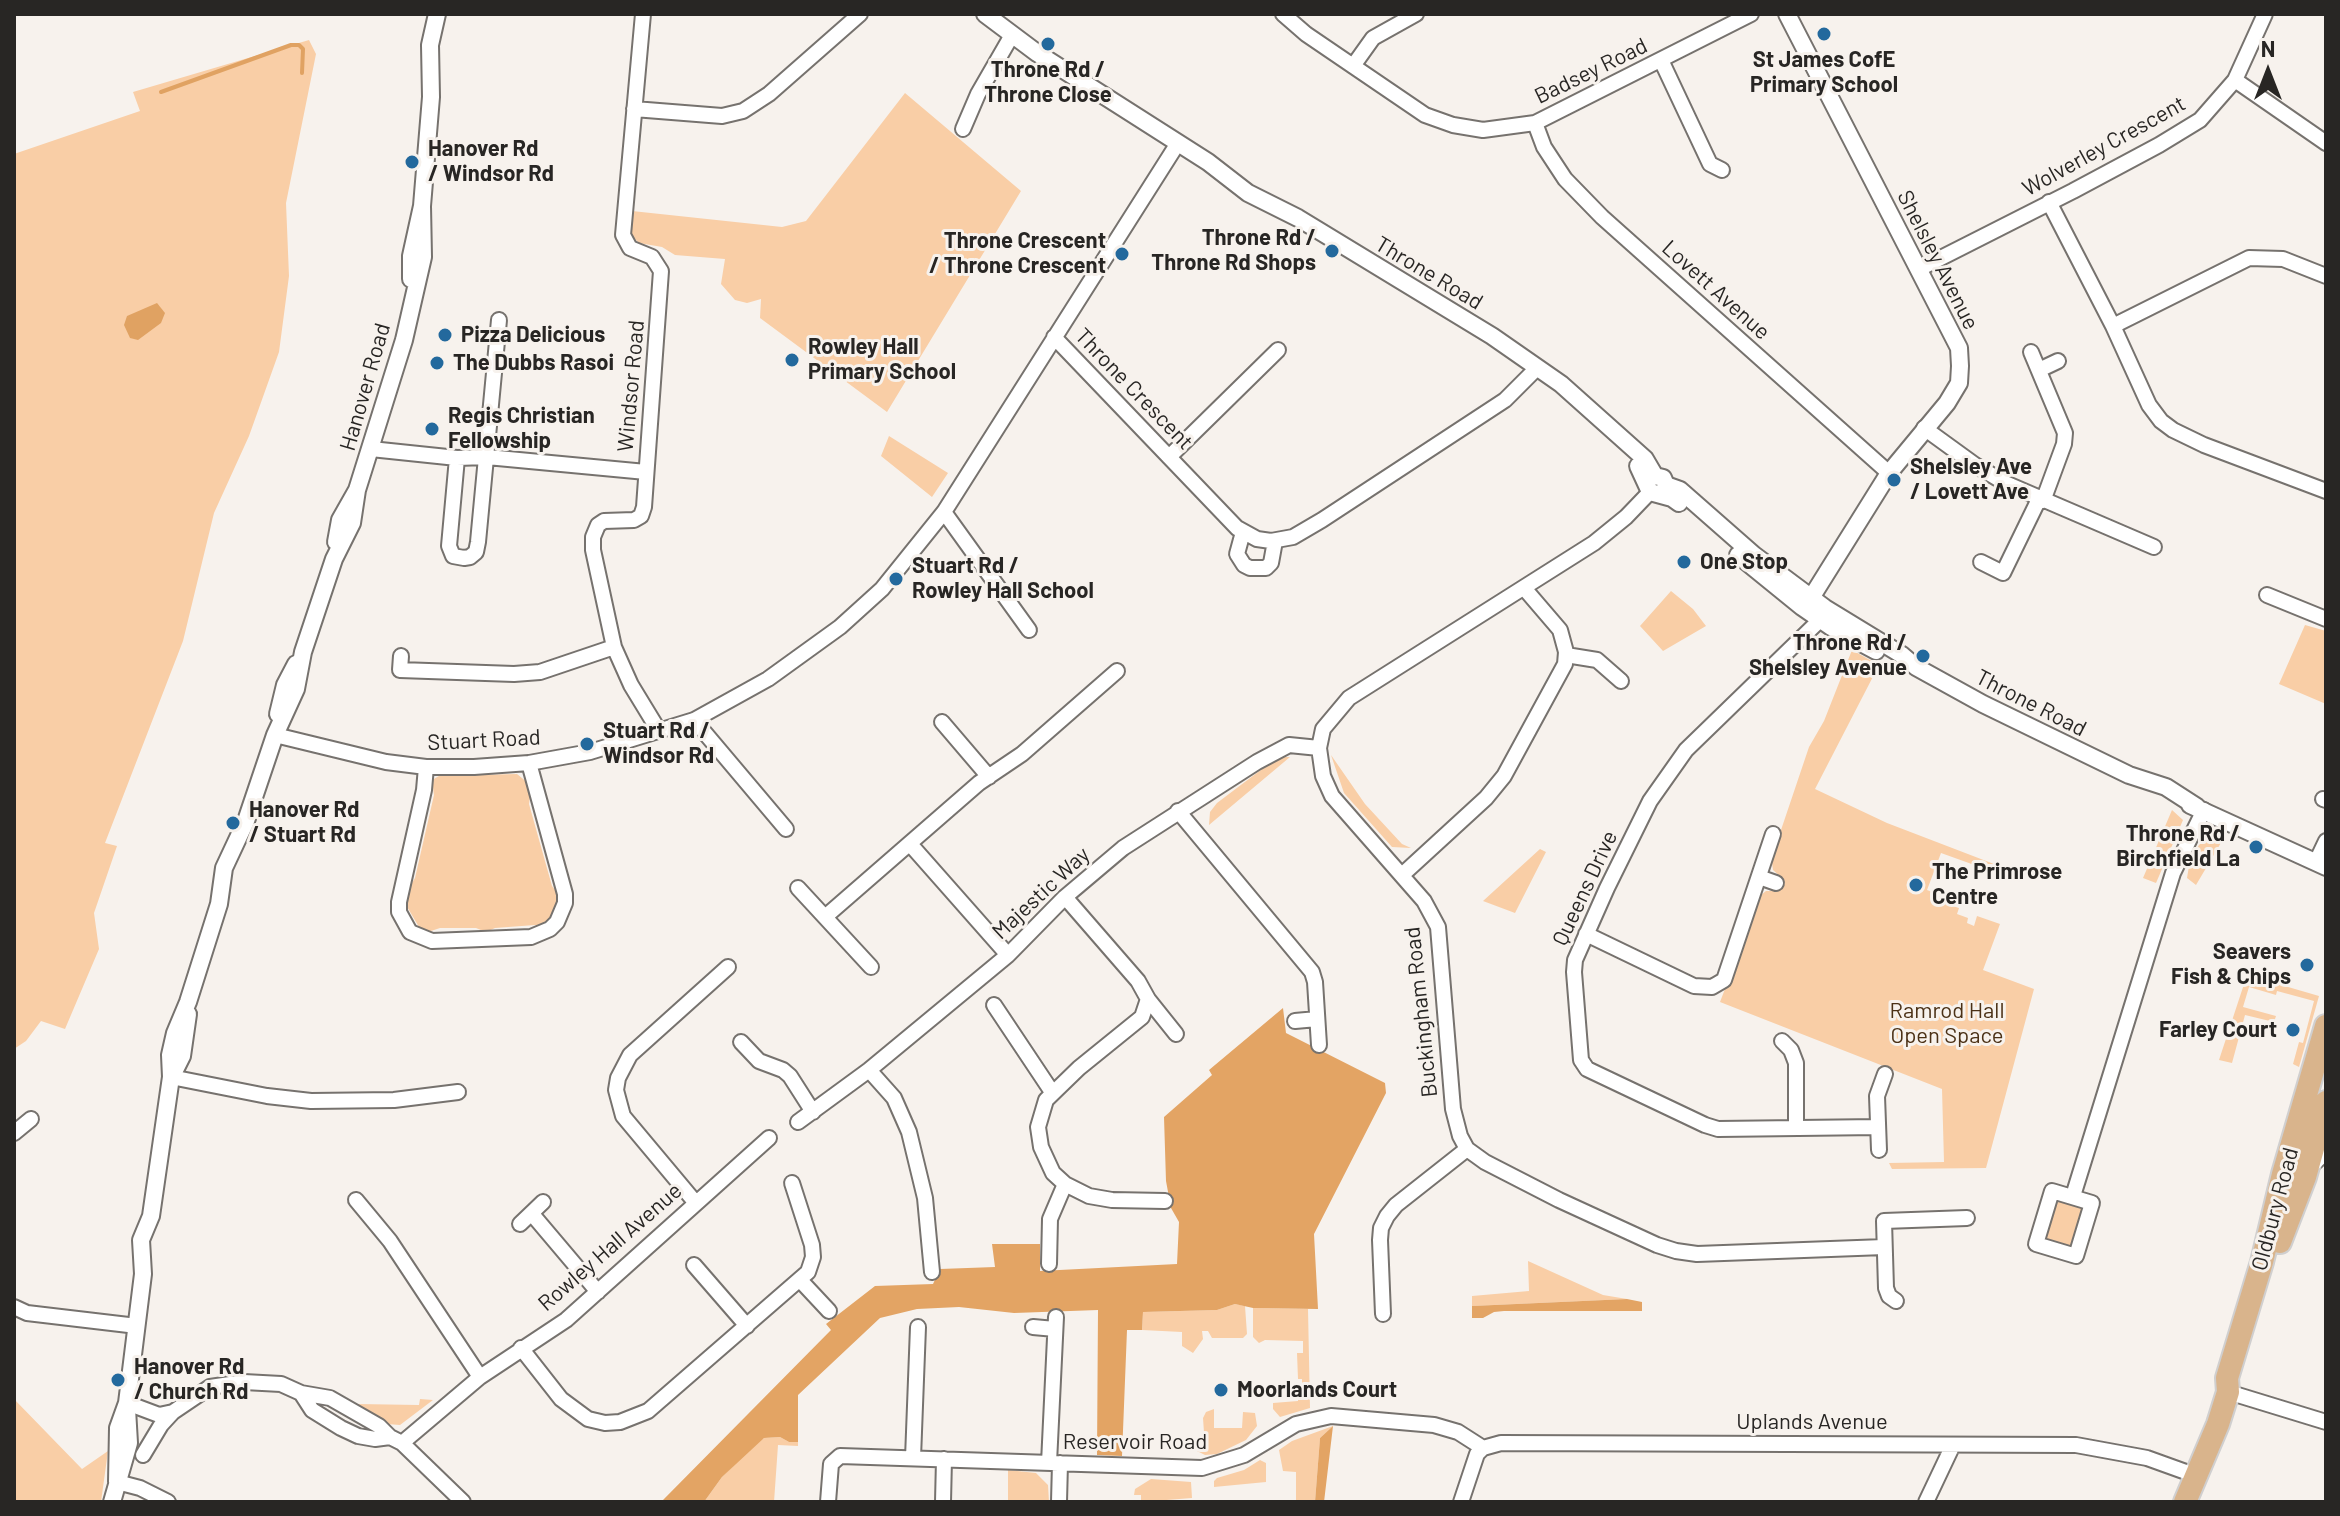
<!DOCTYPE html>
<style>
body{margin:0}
#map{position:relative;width:2340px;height:1516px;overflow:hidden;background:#f7f2ed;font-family:Barlow,sans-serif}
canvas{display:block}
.frame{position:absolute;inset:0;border:16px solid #282624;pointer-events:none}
.north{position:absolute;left:2228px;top:32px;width:80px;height:80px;-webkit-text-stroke:6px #f7f2ed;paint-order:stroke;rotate:0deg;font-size:22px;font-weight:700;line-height:32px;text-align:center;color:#282624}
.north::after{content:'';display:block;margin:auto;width:28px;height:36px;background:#282624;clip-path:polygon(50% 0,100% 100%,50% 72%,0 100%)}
</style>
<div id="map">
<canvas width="2340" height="1516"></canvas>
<div class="frame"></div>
<div class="north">N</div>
</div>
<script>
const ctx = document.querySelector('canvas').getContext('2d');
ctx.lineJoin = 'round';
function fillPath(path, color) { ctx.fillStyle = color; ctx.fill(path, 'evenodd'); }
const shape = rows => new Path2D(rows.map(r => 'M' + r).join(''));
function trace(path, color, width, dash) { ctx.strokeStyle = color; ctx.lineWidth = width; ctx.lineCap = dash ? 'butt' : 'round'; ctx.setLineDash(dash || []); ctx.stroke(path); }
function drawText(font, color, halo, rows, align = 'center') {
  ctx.font = font + ' Barlow,sans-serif'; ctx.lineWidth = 6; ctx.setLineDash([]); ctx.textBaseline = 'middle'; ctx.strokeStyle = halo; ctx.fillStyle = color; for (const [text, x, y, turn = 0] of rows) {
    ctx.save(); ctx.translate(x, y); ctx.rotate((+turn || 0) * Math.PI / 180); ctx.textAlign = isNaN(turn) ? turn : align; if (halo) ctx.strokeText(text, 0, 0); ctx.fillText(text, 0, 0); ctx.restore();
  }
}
const green = shape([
 [309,40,316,54,286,203,289,276,279,352,249,436,214,513,183,641,105,843,117,846,94,913,99,949,65,1029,41,1021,26,1041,14,1049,14,154,140,111,133,92],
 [905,93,1021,191,887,412,760,318,761,299,747,303,735,300,721,284,725,259,675,255,662,247,639,243,630,234,632,211,782,227,806,221],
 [889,436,948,473,932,497,881,456],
 [1671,591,1693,609,1706,626,1663,651,1640,626],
 [2305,625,2326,631,2326,704,2279,684],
 [1852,650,1879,665,1815,789,1887,823,2007,869,2005,876,1941,853,1927,890,1945,897,1943,903,1959,908,1957,914,1968,918,1967,923,1974,926,1977,916,2000,924,1983,970,2034,989,1986,1168,1892,1169,1889,1163,1944,1162,1942,1089,1720,1002,1761,895,1766,891,1777,891,1783,879,1773,870,1772,863,1781,830,1809,747,1824,721],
 [1331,755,1365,804,1402,844,1411,848,1392,847,1344,793],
 [1283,757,1290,757,1209,825,1210,812,1217,803,1274,760],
 [517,774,528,783,531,790,529,804,552,886,559,895,555,916,542,928,535,925,495,928,486,932,476,928,440,928,428,932,419,927,406,905,408,889,415,878,434,795,432,780,439,776],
 [2172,810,2183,820,2156,883,2143,878],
 [2217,833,2225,836,2196,885,2187,878,2190,860,2199,845,2210,834],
 [1540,849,1546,852,1515,913,1483,901],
 [2247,975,2319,996,2299,1067,2293,1064,2299,1042,2303,1043,2314,1001,2277,991,2276,995,2249,987,2243,1007,2276,1016,2274,1022,2245,1015,2232,1063,2219,1060],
 [2065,1198,2082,1207,2084,1212,2073,1245,2065,1247,2047,1240,2045,1237,2054,1205],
 [1528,1261,1603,1295,1627,1299,1472,1306,1472,1296,1529,1291],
 [1235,1304,1245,1306,1247,1334,1243,1338,1212,1338,1208,1331,1202,1331,1203,1339,1193,1353,1182,1346,1182,1332,1142,1330,1143,1312,1217,1310],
 [1253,1308,1308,1309,1310,1408,1280,1417,1273,1409,1273,1403,1298,1401,1298,1395,1302,1395,1302,1379,1298,1379,1297,1353,1303,1353,1303,1341,1265,1340,1259,1343,1253,1337],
 [14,1399,82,1469,108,1451,101,1502,14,1502],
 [420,1399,433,1400,400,1425,387,1424,357,1404,419,1405],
 [1214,1409,1214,1428,1242,1428,1243,1412,1255,1413,1257,1426,1246,1440,1217,1454,1205,1455,1197,1451,1205,1447,1203,1418,1206,1412],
 [1333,1426,1320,1438,1315,1502,1296,1502,1296,1472,1283,1471,1279,1450,1292,1441],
 [780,1437,789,1442,798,1442,798,1446,778,1445,774,1502,704,1502,722,1477,758,1441,764,1438],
 [1260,1460,1266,1463,1266,1482,1214,1487,1214,1481,1217,1478,1244,1470],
 [1008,1470,1036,1473,1048,1485,1049,1502,1008,1502],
 [1151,1479,1191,1482,1192,1498,1141,1502,1141,1495,1134,1495,1135,1489]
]);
const forest = shape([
 [1283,1008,1286,1033,1385,1083,1386,1093,1314,1234,1318,1309,1253,1308,1235,1304,1217,1310,1143,1312,1142,1330,1127,1330,1122,1456,1097,1455,1098,1310,1014,1313,959,1307,917,1309,880,1318,798,1395,798,1442,789,1442,780,1437,764,1438,722,1477,704,1502,663,1500,831,1330,826,1324,875,1286,933,1284,940,1269,995,1267,992,1244,1040,1244,1040,1271,1177,1264,1179,1222,1171,1208,1166,1181,1164,1117,1212,1075,1209,1070],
 [1627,1299,1642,1302,1642,1311,1504,1311,1494,1312,1483,1318,1472,1318,1472,1306],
 [1333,1426,1324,1502,1315,1502,1320,1438]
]);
const water = shape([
 [157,303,165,313,161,323,138,340,130,338,124,325,127,316]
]);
const stream = shape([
 [161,92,291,45,299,45,303,49,302,73]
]);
const minor = shape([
 [643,14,623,235,630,248,652,257,661,271,644,507,641,516,634,520,604,521,598,525,593,537,593,550,614,647,631,685,659,731],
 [1283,14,1306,34,1425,115,1453,125,1483,130,1535,123,1751,14],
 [1661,60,1710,164,1722,170],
 [1353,66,1373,38,1416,14],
 [2235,80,2326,143],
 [634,109,722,116,743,111,769,94,860,14],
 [1535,123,1544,147,1565,179,1602,217,1889,473],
 [963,129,978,94,1012,35],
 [2049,202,2113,326,2149,405,2161,421,2173,430,2204,445,2326,491],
 [1919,269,2073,191,2159,145,2200,120,2235,80,2265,14],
 [2113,326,2249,258,2283,259,2326,276],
 [1054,337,1237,528,1257,539,1271,541,1293,537,1322,520,1505,400,1536,369],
 [2031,352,2065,433,2064,444,2043,501],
 [2039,370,2058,361],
 [1924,428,1975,465,2005,483,2154,547],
 [371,449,457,458,487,457,646,472],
 [1169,457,1278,350],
 [457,458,449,546,453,556,464,558,470,557,476,552,478,542,499,320],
 [1650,492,1626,517,1594,543,1349,698,1323,729,1319,748,1323,776,1332,796,1424,901,1438,927,1453,1109,1460,1136,1467,1149,1485,1162,1559,1200,1657,1245,1676,1251,1697,1254,1884,1247],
 [944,512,1029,630],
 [1243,532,1237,554,1244,565,1250,568,1266,568,1271,563,1275,541],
 [1981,562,2003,573,2039,499],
 [2267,595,2326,619],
 [1821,619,1686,750,1650,801,1607,888,1575,960,1574,972,1581,1060,1587,1069,1705,1125,1718,1129,1878,1127],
 [1566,655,1597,660,1621,681],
 [401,656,400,670,514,674,540,672,614,647],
 [694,720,786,829],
 [942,722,989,777],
 [275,735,386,762,426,767,474,767,529,763,590,752,694,720,768,679,840,627,882,589,944,512,1178,143],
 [426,767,424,790,399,902,399,912,410,932,432,941,531,937,550,929,557,922,565,903,565,894,529,763],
 [2323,799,2326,800],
 [1178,811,1312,972,1315,982,1319,1045],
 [910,844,1008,955],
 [2316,862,2326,841],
 [1402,875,1486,798,1504,776,1565,664,1566,652,1560,630,1524,588],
 [1759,877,1776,883],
 [798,888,871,967],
 [1065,897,1138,981,1148,999,1142,1017,1079,1068,1046,1100,1038,1127,1041,1147,1053,1173,1065,1184,1089,1196,1112,1200,1165,1201],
 [825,917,979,783,1022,754,1117,671],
 [1586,934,1694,986,1712,987,1724,980,1773,834],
 [1148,999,1176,1034],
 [994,1005,1052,1092],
 [1295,1021,1317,1019],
 [1782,1041,1791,1050,1796,1063,1796,1128],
 [741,1042,759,1061,783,1070,790,1076,813,1112],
 [869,1070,894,1098,909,1132,925,1198,932,1272],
 [171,1077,267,1096,311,1101,394,1100,458,1092],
 [798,1122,869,1070,1008,955,1065,897,1123,848,1257,762,1289,745,1319,748],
 [14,1133,31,1119],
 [1879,1150,1877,1096,1885,1074],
 [2310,1167,2323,1155,2326,1145],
 [2052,1191,2092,1203,2076,1256,2036,1244,2052,1191],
 [2073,1196,2173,873,2204,810],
 [356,1200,390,1241,480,1377],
 [695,1202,623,1116,616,1090,618,1078,630,1055,728,967],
 [532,1214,598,1292],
 [520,1224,543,1202],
 [1049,1264,1050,1219,1065,1184],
 [694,1265,747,1326],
 [800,1280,829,1311],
 [1896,1301,1889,1296,1886,1288,1884,1221,1967,1218],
 [14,1307,27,1313,137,1326],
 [1383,1314,1380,1240,1381,1228,1387,1216,1396,1205,1467,1149],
 [1033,1327,1055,1329],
 [521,1348,561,1399,588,1419,605,1423,620,1422,648,1411,808,1272,813,1257,812,1245,792,1183],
 [2228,1392,2326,1422],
 [301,1393,312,1410,341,1428,358,1436,375,1439,390,1437],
 [127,1403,159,1415,173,1412,210,1387,244,1382,281,1384,301,1393,330,1398,379,1426,390,1437,402,1443,463,1502],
 [402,1443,480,1377,566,1320,769,1138],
 [143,1455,161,1425,173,1412],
 [913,1458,918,1327],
 [1049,1463,1056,1317],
 [117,1482,140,1488,168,1502],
 [828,1502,831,1464,840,1456,1202,1468,1244,1455,1296,1424,1331,1416,1434,1425,1458,1432,1483,1448],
 [943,1502,944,1459],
 [1059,1502,1060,1463],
 [1461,1502,1477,1454,1483,1448,1501,1443,2076,1445,2147,1458,2197,1476],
 [1926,1502,1953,1445]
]);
const tertiary = shape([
 [985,14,1037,53,1208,162,1248,193,1298,218,1492,336,1561,384,1645,459,1655,476,1663,478,1666,485,1680,490,1754,555,1825,608,1902,655,1916,667,1983,704,2129,775,2166,787,2197,807],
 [1787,14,1959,348,1960,366,1959,383,1947,403,1889,473,1811,598,1802,607],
 [411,279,411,256,422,206,431,97,430,45,437,14],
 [1638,466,1650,492,1672,498,1679,503],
 [336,542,340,520,357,490,404,340,423,257,422,206],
 [1738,555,1802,607,1831,627,1876,651],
 [278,714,285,685,296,664],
 [2190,805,2326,867],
 [172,1076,182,1056,188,1014],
 [117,1482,118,1428,127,1403,143,1274,141,1240,151,1216,171,1077,170,1055,175,1033,188,1002,219,904,224,868,246,821,275,735,296,689,303,652,334,559,352,523,357,490],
 [112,1502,129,1443,127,1409]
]);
const primary = shape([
 [2280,1242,2305,1177,2326,1102],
 [2185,1502,2218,1424,2228,1392,2227,1378,2262,1262,2283,1174,2326,1026]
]);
const markers = [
 [1824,34,8,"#23699d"],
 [1048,44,8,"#23699d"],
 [412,162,8,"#23699d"],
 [1332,251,8,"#23699d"],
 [1122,254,8,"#23699d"],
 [445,335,8,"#23699d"],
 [792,360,8,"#23699d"],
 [437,363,8,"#23699d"],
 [432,429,8,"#23699d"],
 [1894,480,8,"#23699d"],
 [1684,562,8,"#23699d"],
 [896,579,8,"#23699d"],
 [1923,656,8,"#23699d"],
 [587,744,8,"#23699d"],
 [233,823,8,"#23699d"],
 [2256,847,8,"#23699d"],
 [1916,885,8,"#23699d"],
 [2307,965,8,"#23699d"],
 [2293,1030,8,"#23699d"],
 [118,1380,8,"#23699d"],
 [1221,1390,8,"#23699d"]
];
const poiNames = [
 ["St James CofE",1824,60,"center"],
 ["Primary School",1824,85,"center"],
 ["Throne Rd /",1048,70,"center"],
 ["Throne Close",1048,95,"center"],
 ["Hanover Rd",428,149],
 ["/ Windsor Rd",428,174],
 ["Throne Rd /",1316,238,"right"],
 ["Throne Rd Shops",1316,263,"right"],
 ["Throne Crescent",1106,241,"right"],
 ["/ Throne Crescent",1106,266,"right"],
 ["Pizza Delicious",461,335],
 ["Rowley Hall",808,347],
 ["Primary School",808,372],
 ["The Dubbs Rasoi",453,363],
 ["Regis Christian",448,416],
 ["Fellowship",448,441],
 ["Shelsley Ave",1910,467],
 ["/ Lovett Ave",1910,492],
 ["One Stop",1700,562],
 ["Stuart Rd /",912,566],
 ["Rowley Hall School",912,591],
 ["Throne Rd /",1907,643,"right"],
 ["Shelsley Avenue",1907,668,"right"],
 ["Stuart Rd /",603,731],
 ["Windsor Rd",603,756],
 ["Hanover Rd",249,810],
 ["/ Stuart Rd",249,835],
 ["Throne Rd /",2240,834,"right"],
 ["Birchfield La",2240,859,"right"],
 ["The Primrose",1932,872],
 ["Centre",1932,897],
 ["Seavers",2291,952,"right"],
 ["Fish & Chips",2291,977,"right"],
 ["Farley Court",2277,1030,"right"],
 ["Hanover Rd",134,1367],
 ["/ Church Rd",134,1392],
 ["Moorlands Court",1237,1390]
];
const streetNames = [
 ["Badsey Road",1591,71,-26],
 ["Wolverley Crescent",2104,146,-29],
 ["Shelsley Avenue",1938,260,63],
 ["Throne Road",1429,273,31],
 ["Lovett Avenue",1716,290,42],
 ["Windsor Road",631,386,-85],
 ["Hanover Road",365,387,-74],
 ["Throne Crescent",1134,389,46],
 ["Throne Road",2031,703,27],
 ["Stuart Road",484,740,-3],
 ["Queens Drive",1585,888,-65],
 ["Majestic Way",1041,893,-43],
 ["Buckingham Road",1421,1012,-96],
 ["Oldbury Road",2275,1209,-75],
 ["Rowley Hall Avenue",610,1247,-41],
 ["Uplands Avenue",1812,1422],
 ["Reservoir Road",1135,1442]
];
const parkNames = [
 ["Ramrod Hall",1947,1011],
 ["Open Space",1947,1036]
];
fillPath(green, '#f9cea6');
fillPath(forest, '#e3a464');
fillPath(water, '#e0a262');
trace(stream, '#e0a262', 4);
trace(minor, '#76726e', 18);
trace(tertiary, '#76726e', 20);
trace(primary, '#d0cfcf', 26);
trace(minor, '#fff', 14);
trace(tertiary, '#fff', 16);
trace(primary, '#d9b48c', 22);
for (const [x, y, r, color] of markers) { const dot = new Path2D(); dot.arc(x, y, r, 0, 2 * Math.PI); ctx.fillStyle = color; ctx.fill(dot); trace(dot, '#f7f2ed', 3); }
drawText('bold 22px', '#282624', '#f7f2ed', poiNames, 'left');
drawText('22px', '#282624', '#f7f2ed', streetNames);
drawText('22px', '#4b3116', '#f7f2ed', parkNames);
</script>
